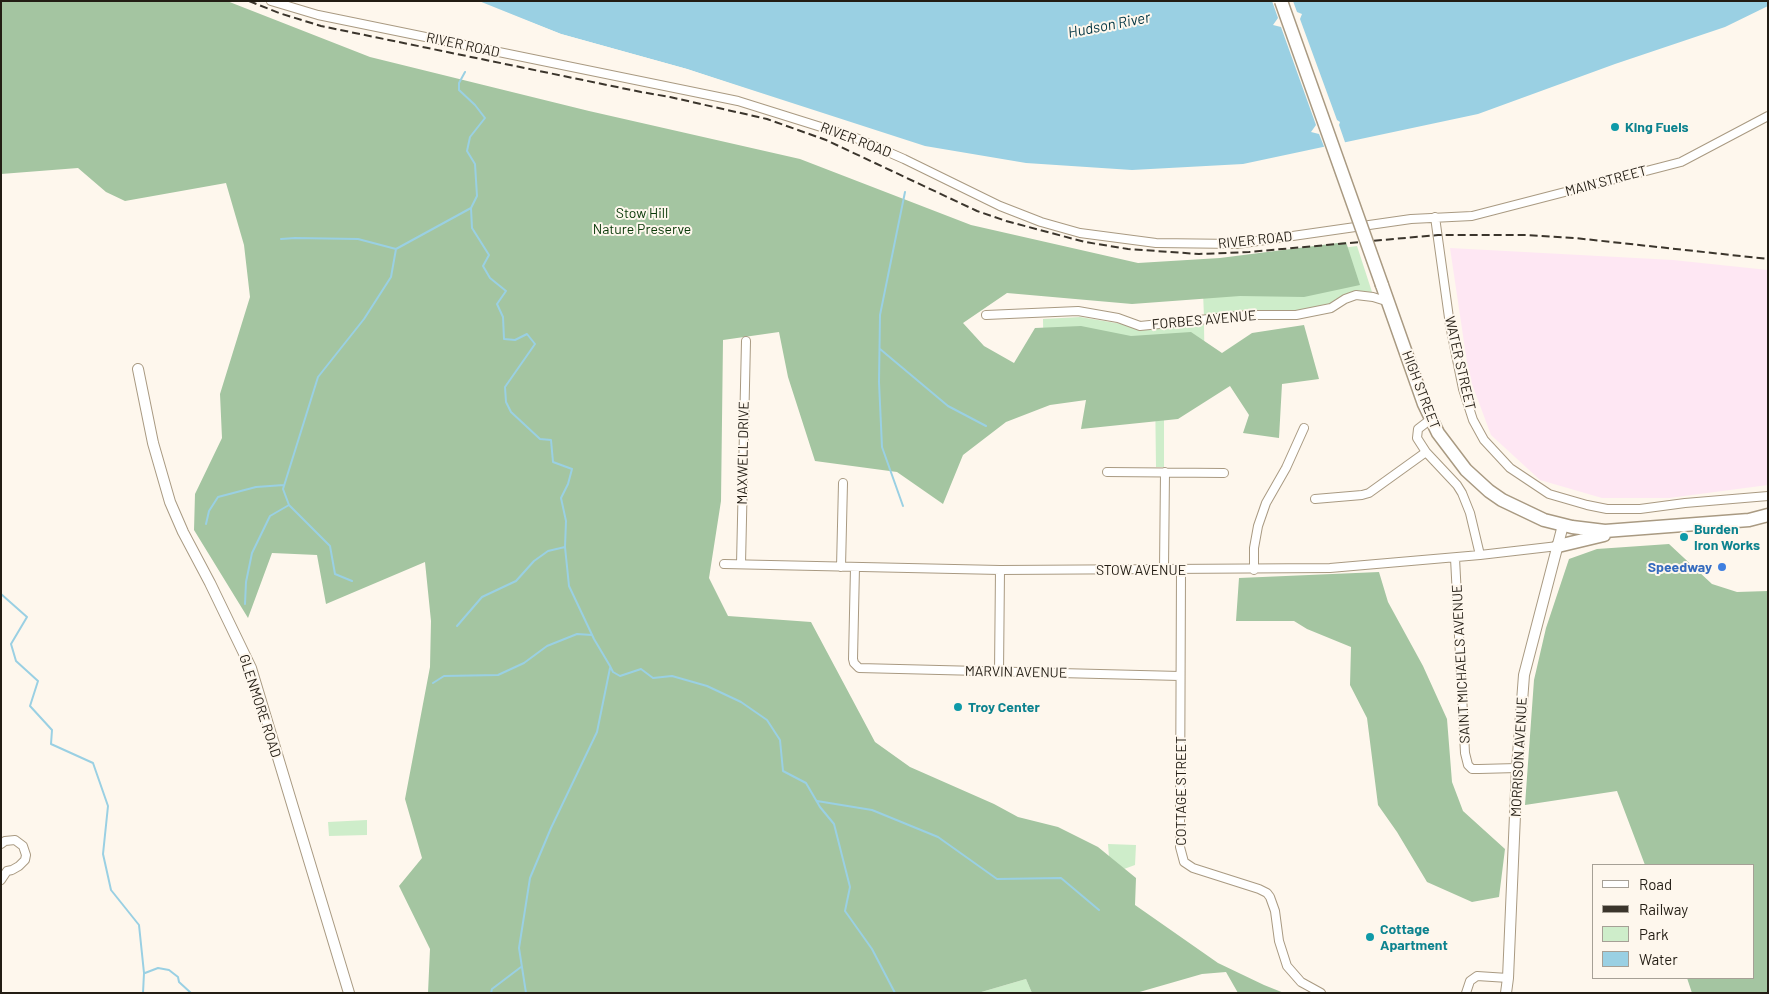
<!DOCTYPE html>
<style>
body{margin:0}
#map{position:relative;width:1769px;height:994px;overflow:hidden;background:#fef7ed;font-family:Barlow,sans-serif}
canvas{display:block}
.frame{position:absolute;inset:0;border:2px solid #231d14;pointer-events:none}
.legend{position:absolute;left:1592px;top:864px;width:162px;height:115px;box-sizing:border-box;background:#fef7ed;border:1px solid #a6a096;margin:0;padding:6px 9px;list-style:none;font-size:15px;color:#231d14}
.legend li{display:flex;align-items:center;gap:10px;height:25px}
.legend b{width:25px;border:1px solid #a6a096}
</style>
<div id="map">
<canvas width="1769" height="994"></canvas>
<div class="frame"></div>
<ul class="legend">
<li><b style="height:6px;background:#fff"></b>Road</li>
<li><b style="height:6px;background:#3b352c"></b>Railway</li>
<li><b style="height:14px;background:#ceedca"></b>Park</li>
<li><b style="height:14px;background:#9ad0e3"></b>Water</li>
</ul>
</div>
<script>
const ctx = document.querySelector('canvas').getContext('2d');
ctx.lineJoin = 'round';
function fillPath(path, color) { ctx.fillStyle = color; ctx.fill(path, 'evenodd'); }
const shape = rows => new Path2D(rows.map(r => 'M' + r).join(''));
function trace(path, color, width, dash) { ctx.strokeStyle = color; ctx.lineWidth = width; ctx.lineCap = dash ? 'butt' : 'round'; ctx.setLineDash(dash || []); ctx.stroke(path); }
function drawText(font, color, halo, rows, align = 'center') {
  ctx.font = font + ' Barlow,sans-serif'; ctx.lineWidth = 4; ctx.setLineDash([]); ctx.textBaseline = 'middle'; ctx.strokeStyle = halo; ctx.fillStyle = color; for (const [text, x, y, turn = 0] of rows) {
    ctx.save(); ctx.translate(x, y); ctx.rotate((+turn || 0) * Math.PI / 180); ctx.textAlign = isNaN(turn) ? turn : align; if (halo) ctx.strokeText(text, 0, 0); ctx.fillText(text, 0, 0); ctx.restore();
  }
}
const industrial = shape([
 [1450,248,1673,260,1768,270,1768,485,1669,498,1602,498,1540,480,1491,435,1469,376]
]);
const green = shape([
 [1357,246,1372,292,1356,291,1339,299,1331,305,1300,311,1204,317,1203,292,1306,253],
 [1080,317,1140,327,1204,325,1205,390,1164,389,1164,467,1156,467,1155,388,1044,383,1043,319],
 [367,820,367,835,329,836,328,822],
 [1108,844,1136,845,1135,865,1124,869,1109,857],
 [1026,979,1032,993,978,993]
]);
const forest = shape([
 [1,1,227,1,370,57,589,111,800,159,971,225,1138,263,1220,258,1346,242,1360,285,1304,297,1240,296,1132,304,1007,293,963,323,984,346,1014,363,1035,328,1081,326,1131,336,1191,332,1222,353,1252,333,1304,325,1319,379,1282,384,1279,438,1243,433,1249,415,1230,386,1178,419,1081,429,1086,400,1050,405,1006,422,963,455,943,504,897,472,815,461,788,377,779,332,723,340,721,501,709,578,728,616,811,622,875,742,910,767,994,804,1018,817,1058,827,1098,847,1136,878,1135,905,1218,963,1264,985,1284,993,1238,993,1226,972,1202,974,1136,993,1032,993,1026,979,978,993,428,993,430,949,399,886,422,858,405,799,430,667,431,621,425,562,326,604,317,555,272,553,248,618,194,530,195,494,222,438,220,394,250,297,244,245,226,183,125,201,106,192,78,168,1,174],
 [1669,544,1712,584,1737,592,1768,591,1768,993,1692,993,1687,978,1753,978,1753,865,1645,865,1617,791,1525,805,1534,680,1546,628,1569,559,1597,549],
 [1379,572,1388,602,1423,666,1447,719,1452,782,1463,811,1505,849,1499,897,1472,902,1427,882,1397,832,1378,805,1367,718,1350,685,1351,647,1307,629,1294,621,1236,621,1239,578]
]);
const water = shape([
 [479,1,1768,1,1768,6,1725,27,1615,64,1478,114,1243,164,1132,170,1026,163,925,146,687,69,561,34]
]);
const pier = shape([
 [476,1,561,34,687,69,837,119,836,121,686,72,560,36,478,4],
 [1272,1,1293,1,1297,12,1302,14,1300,19,1337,120,1340,122,1339,125,1346,145,1325,149,1319,134,1311,132,1316,125,1281,27,1273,25,1278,18]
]);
const stream = shape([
 [465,72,459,83,459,90,475,105,485,118,470,137,467,151,475,164,477,196,471,208,472,228,489,255,483,266,490,278,506,291,497,304,503,317,504,339,515,340,527,334,535,344,505,387,506,402,511,412,540,439,551,440,553,462,572,469,568,484,561,498,566,521,565,547,569,586,594,639,610,666,613,672,620,676,641,669,653,678,672,676,707,686,741,702,767,720,780,740,783,771,806,783,820,807,834,824,850,887,845,911,872,949,895,993],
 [281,239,295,238,358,239,396,249],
 [880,349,948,406,986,426],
 [903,506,882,447,879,382,880,315,905,192],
 [206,524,209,511,218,497,256,487,284,485],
 [352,581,335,574,330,546,289,505,283,489,318,377,364,319,391,277,396,249,471,208],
 [1,594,27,617,11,644,16,661,38,681,30,706,52,730,51,744,93,763,108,806,103,854,111,890,139,925,144,973,143,993],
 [245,604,246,582,252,553,270,516,289,505],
 [457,626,482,597,516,581,534,561,548,551,565,547],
 [433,683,444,676,498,675,524,663,547,646,577,634,592,635],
 [817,801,872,810,938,837,997,879,1061,878,1099,910],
 [145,973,158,968,169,970,178,977,179,982,191,993],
 [491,993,492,989,521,967],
 [526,993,519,948,530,878,551,828,597,732,610,668]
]);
const minor = shape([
 [271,1,318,15,738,101,856,138,904,159,1000,206,1041,222,1080,233,1156,243,1237,244,1411,219,1472,216,1681,162,1768,116],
 [1435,217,1450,325,1463,389,1473,420,1484,440,1510,468,1549,494,1587,505,1607,509,1640,509,1685,503,1768,496],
 [986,315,1078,311,1118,318,1140,326,1248,315,1296,315,1331,308,1345,299,1356,295,1373,297,1389,302],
 [1431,419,1418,429,1417,438,1426,452,1457,485,1462,493,1470,513,1480,555],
 [1107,472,1224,473],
 [1315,499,1362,495,1369,493,1426,452],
 [1455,558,1465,753,1468,765,1472,769,1479,769,1517,768],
 [724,564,1000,570,1330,568,1480,555,1558,546],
 [741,564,746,341],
 [841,567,843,483],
 [855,567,853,659,854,663,859,668,1180,676],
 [1164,569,1165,472],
 [1181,570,1180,818,1180,847,1184,862,1193,868,1259,889,1267,893,1270,897,1275,911,1279,941,1287,966,1301,982,1321,993],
 [1254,570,1254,548,1258,526,1266,503,1286,468,1304,428],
 [999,672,1000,570],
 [1,844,5,841,15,840,23,846,26,855,25,860,19,866,12,870,7,871,1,880],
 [1466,993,1470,981,1477,976,1508,978]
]);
const tertiary = shape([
 [138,369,153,443,170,502,183,532,210,583,251,668,349,993],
 [1506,993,1508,978,1517,768,1524,675,1563,525]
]);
const primary = shape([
 [1382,285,1424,404,1438,433,1466,470,1489,491,1502,500,1544,520,1572,527,1605,531,1749,520,1768,515],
 [1558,546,1604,535]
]);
const rail = shape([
 [249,1,279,13,321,26,641,92,670,97,767,119,826,140,977,211,1006,221,1085,242,1128,249,1199,254,1249,252,1438,235,1526,235,1575,238,1768,259]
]);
const primaryBridge = shape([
 [1281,1,1382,285]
]);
const markers = [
 [1615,127,5,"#0f9aa8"],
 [1684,537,5,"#0f9aa8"],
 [1722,567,5,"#3f7fe0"],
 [958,707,5,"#0f9aa8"],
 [1370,937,5,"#0f9aa8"]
];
const streetNames = [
 ["RIVER ROAD",463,45,12],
 ["RIVER ROAD",856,140,21],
 ["MAIN STREET",1606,181,-15],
 ["RIVER ROAD",1255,240,-6],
 ["FORBES AVENUE",1204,320,-5],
 ["WATER STREET",1460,363,77],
 ["HIGH STREET",1421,390,69],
 ["MAXWELL DRIVE",743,453,-89],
 ["STOW AVENUE",1141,570],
 ["SAINT MICHAELS AVENUE",1461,664,-93],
 ["MARVIN AVENUE",1016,672,1],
 ["GLENMORE ROAD",260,706,72],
 ["MORRISON AVENUE",1519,757,-87],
 ["COTTAGE STREET",1181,791,-90]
];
const cultureNames = [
 ["King Fuels",1625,127],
 ["Burden",1694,529],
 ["Iron Works",1694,545],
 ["Troy Center",968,707],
 ["Cottage",1380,929],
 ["Apartment",1380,945]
];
const parkNames = [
 ["Stow Hill",642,213],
 ["Nature Preserve",642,229]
];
const shopNames = [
 ["Speedway",1712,567]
];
const waterNames = [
 ["Hudson River",1109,25,-11]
];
fillPath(industrial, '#fee7f3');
fillPath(green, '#ceedca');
fillPath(forest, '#a4c5a1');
fillPath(water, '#9ad0e3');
fillPath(pier, '#fef7ed');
trace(stream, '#9ad0e3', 2);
trace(minor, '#a99a82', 10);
trace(tertiary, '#a99a82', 12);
trace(primary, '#a99a82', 15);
trace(minor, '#fff', 8);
trace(tertiary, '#fff', 10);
trace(primary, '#fff', 12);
trace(rail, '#3b352c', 2, [8, 4]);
trace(primaryBridge, '#a99a82', 15, []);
trace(primaryBridge, '#fff', 12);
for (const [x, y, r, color] of markers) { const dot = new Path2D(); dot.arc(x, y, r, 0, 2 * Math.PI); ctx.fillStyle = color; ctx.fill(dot); trace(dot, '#fef7ed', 2); }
drawText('14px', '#231d14', '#fef7ed', streetNames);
drawText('bold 14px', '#0d838f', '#fef7ed', cultureNames, 'left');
drawText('14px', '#083807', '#fef7ed', parkNames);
drawText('bold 14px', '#366cbe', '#fef7ed', shopNames, 'right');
drawText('italic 15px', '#023543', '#fef7ed', waterNames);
</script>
